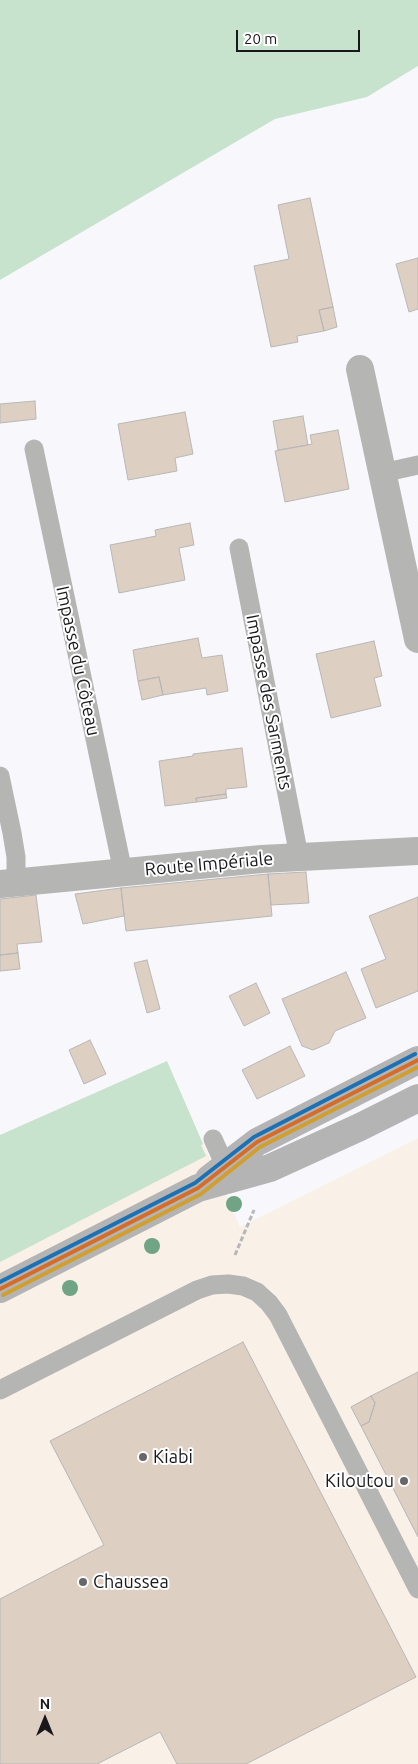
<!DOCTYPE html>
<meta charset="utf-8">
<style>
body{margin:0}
#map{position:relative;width:418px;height:1764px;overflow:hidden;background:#f8f8fc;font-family:Ubuntu,sans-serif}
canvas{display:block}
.north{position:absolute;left:20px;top:1694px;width:50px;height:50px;-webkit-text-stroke:4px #fff;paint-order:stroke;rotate:0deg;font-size:14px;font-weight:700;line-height:20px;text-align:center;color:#19191d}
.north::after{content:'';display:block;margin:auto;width:18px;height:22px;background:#19191d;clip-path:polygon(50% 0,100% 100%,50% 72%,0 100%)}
.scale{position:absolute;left:236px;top:30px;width:124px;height:22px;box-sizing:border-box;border:2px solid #19191d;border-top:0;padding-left:6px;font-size:15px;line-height:18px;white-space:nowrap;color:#19191d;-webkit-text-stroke:4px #fff;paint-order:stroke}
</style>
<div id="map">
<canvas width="418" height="1764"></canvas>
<div class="north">N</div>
<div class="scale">20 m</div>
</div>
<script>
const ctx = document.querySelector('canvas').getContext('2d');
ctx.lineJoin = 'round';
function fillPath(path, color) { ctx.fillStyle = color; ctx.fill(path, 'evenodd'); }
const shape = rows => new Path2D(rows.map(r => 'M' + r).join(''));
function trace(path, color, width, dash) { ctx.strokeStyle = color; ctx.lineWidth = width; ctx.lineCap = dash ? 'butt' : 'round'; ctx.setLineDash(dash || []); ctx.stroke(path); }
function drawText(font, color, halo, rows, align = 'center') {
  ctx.font = font + ' Ubuntu,sans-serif'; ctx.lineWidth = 4; ctx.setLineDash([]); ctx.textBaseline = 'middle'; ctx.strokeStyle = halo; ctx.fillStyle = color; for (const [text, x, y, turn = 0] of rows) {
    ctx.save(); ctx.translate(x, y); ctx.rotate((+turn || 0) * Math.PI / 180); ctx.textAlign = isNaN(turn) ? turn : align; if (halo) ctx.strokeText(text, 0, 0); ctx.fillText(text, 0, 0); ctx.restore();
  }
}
const commercial = shape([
 [167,1061,240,1227,418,1138,418,1764,0,1764,0,1135]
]);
const green = shape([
 [0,0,418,0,418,66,367,97,275,119,0,280],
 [167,1061,203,1144,201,1145,206,1156,0,1262,0,1135]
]);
const building = shape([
 [310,198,333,307,319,310,324,331,297,336,298,342,271,347,254,266,289,259,278,205,310,198],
 [418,258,418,309,409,312,396,264,418,258],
 [333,307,337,327,324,331,319,310,333,307],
 [35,401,36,419,0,423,0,404,35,401],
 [185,412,193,454,175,458,177,471,128,480,118,424,185,412],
 [303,416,308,445,278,450,273,421,303,416],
 [338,430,349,489,285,502,275,451,312,444,310,435,338,430],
 [190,523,194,545,179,548,185,580,119,593,110,545,156,536,155,530,190,523],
 [198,638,202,658,222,655,228,691,207,695,206,688,163,695,159,677,138,681,133,650,198,638],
 [374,641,382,676,374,678,381,706,331,718,316,654,374,641],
 [159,677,163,695,142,700,138,681,159,677],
 [242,748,247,787,226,789,226,794,196,798,197,802,165,806,159,761,193,756,193,754,242,748],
 [226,794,227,798,197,802,196,798,226,794],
 [306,872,309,903,271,905,268,874,306,872],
 [268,874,272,916,126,931,121,888,268,874],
 [121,888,124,916,83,924,75,894,121,888],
 [36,895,42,942,17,944,18,953,0,955,0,899,36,895],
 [418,897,418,991,376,1008,361,969,386,959,369,916,418,897],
 [18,953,20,969,0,971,0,955,18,953],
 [147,960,160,1009,147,1013,134,963,147,960],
 [346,972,366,1018,335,1031,329,1043,313,1050,302,1046,282,999,346,972],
 [256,983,270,1013,244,1026,229,996,256,983],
 [90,1040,106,1074,84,1084,69,1050,90,1040],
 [290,1046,305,1076,257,1099,242,1070,290,1046],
 [243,1342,416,1677,246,1764,177,1764,160,1732,97,1764,0,1764,0,1599,104,1545,50,1441,243,1342],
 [418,1372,418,1537,361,1426,369,1422,375,1403,371,1396,418,1372],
 [371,1396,375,1403,369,1422,361,1426,351,1407,371,1396]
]);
const path = shape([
 [235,1255,254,1210]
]);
const service = shape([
 [34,449,123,872],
 [382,473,418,465],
 [239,548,299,856],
 [0,776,12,833,16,857,16,883],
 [213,1139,230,1177],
 [0,1390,197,1290,212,1285,228,1284,243,1286,257,1292,269,1303,278,1315,418,1589]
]);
const minor = shape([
 [360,369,418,639],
 [0,884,262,859,418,851]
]);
const secondary = shape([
 [209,1179,257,1142,418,1060],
 [0,1289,198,1188,270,1168,360,1127,418,1098]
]);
const bus1 = shape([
 [0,1289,198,1188,257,1142,418,1060]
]);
const bus2 = shape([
 [3,1295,201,1194,260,1147,418,1067]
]);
const bus3 = shape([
 [0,1282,195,1183,254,1137,415,1054]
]);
const trees = [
 [234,1204],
 [152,1246],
 [70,1288]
];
const markers = [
 [143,1457,5,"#67676b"],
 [404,1481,5,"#67676b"],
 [83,1582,5,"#67676b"]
];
const streetNames = [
 ["Impasse du Côteau",78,661,78],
 ["Impasse des Sarments",269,702,79],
 ["Route Impériale",209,864,-5]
];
const poiNames = [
 ["Kiabi",153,1457],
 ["Kiloutou",394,1481,"right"],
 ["Chaussea",93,1582]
];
fillPath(commercial, '#f9f0e8');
fillPath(green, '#c8e3cd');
fillPath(building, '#decfc3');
trace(building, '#b8b7b7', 1);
trace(path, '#b7b7b7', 3, [5, 2.5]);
trace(service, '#b5b5b4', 19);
trace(minor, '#b5b5b4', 28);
trace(secondary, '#b4b4b4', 28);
trace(bus1, '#d56d29', 4);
trace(bus2, '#d19f2f', 4);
trace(bus3, '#1c70b4', 4);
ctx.fillStyle = '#70a485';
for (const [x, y] of trees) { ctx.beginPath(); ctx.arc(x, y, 8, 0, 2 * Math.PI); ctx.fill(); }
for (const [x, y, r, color] of markers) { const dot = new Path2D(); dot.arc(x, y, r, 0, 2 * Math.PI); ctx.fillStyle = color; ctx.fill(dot); trace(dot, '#fff', 2); }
drawText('18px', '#19191d', '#fff', streetNames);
drawText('18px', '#19191d', '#fff', poiNames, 'left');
</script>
